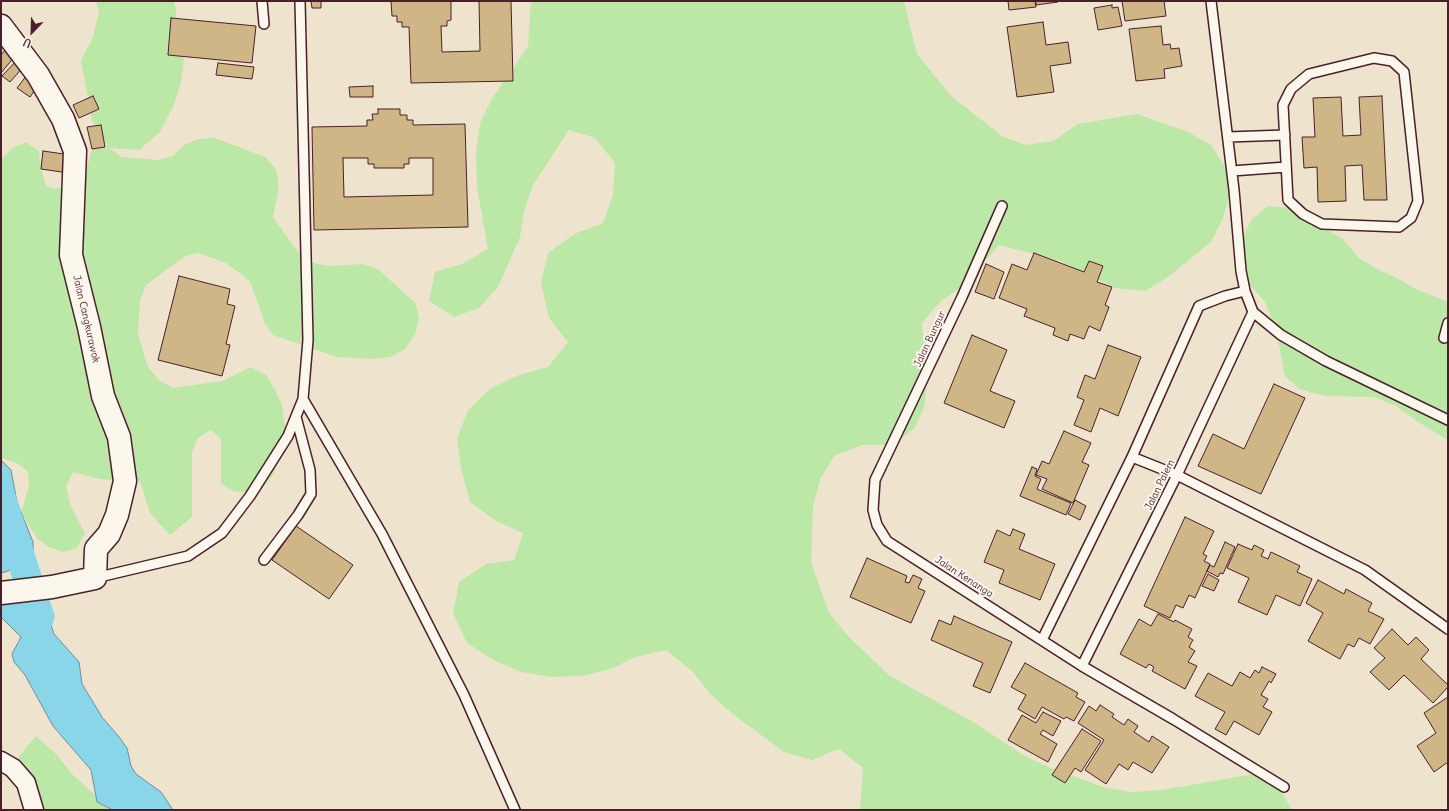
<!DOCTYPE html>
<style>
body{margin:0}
#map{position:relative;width:1449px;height:811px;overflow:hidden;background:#eee4cd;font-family:Delius,sans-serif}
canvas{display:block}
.frame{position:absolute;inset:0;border:2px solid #4a1f2b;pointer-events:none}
.north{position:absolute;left:12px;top:12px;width:40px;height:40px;-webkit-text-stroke:3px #fbf7ec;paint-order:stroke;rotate:203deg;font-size:11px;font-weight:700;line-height:16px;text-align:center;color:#4a1f2b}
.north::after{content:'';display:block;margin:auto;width:14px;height:18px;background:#4a1f2b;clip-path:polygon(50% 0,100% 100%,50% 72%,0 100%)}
</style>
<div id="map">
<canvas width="1449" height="811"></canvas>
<div class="frame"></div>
<div class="north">U</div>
</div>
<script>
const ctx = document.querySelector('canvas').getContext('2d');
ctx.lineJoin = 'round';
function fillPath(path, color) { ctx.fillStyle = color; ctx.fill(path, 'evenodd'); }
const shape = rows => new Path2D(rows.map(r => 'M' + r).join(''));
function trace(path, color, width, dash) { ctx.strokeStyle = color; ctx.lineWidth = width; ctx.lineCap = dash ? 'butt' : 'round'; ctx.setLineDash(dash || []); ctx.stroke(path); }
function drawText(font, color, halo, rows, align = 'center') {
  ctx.font = font + ' Delius,sans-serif'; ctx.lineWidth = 4; ctx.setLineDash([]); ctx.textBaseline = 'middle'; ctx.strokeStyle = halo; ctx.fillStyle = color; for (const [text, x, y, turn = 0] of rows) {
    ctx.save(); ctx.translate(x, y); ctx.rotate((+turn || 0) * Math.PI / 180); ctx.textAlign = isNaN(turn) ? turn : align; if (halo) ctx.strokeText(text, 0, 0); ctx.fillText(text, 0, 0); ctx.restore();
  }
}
const green = shape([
 [96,1,174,1,184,57,181,83,173,107,160,132,139,150,109,148,122,157,157,160,173,156,184,145,199,139,215,138,265,157,276,169,279,186,273,217,299,253,313,263,329,266,362,264,378,269,416,304,419,319,415,335,405,349,390,357,371,359,337,357,273,335,265,324,250,281,226,263,198,253,185,256,146,285,140,301,138,335,148,367,159,380,173,388,222,381,251,367,266,375,274,388,282,405,284,422,288,436,273,475,263,487,248,493,233,491,221,484,221,439,211,430,198,438,192,452,192,517,170,535,150,513,141,484,133,473,114,480,100,479,73,472,66,487,70,504,85,533,77,548,63,552,49,547,37,538,21,513,29,486,28,472,17,463,1,458,1,159,12,148,26,142,39,151,41,169,46,185,54,189,70,186,80,176,88,164,92,149,108,147,92,120,81,61,93,37,99,12],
 [531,1,904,1,917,54,951,96,1002,136,1025,145,1053,141,1078,124,1137,114,1188,132,1211,145,1225,167,1230,193,1223,218,1211,242,1168,277,1145,291,1116,288,1058,260,999,245,964,285,941,301,922,323,927,374,925,405,915,428,893,445,862,445,835,455,821,477,813,506,811,562,829,613,849,637,890,676,975,723,1023,755,1046,766,1103,787,1131,792,1162,790,1254,774,1277,784,1292,810,860,810,863,768,839,749,812,760,784,752,734,715,712,696,693,672,666,650,635,657,611,669,582,676,551,677,522,672,495,661,467,643,453,613,459,582,486,564,514,560,523,533,496,521,470,502,461,468,457,439,468,410,491,388,519,375,548,367,568,342,549,318,541,283,548,253,574,234,603,223,613,195,615,163,595,138,569,130,533,185,524,211,520,237,498,287,479,308,454,317,429,301,435,272,462,264,488,249,477,187,476,153,480,123,493,97,528,47],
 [1268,206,1290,208,1343,239,1359,258,1377,269,1395,277,1414,288,1448,302,1448,440,1418,422,1396,406,1374,397,1326,396,1301,390,1285,376,1276,330,1265,302,1249,284,1239,264,1242,238,1252,219],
 [36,736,56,754,73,775,94,794,97,802,113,810,29,810,31,791,17,759]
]);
const water = shape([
 [1,460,11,470,17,502,33,542,33,564,1,573,1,460],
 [40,593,54,634,79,662,82,684,102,717,120,738,127,748,131,766,136,774,161,792,173,810,113,810,97,802,91,770,53,726,25,675,14,662,12,654,21,637,1,617,1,596,40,593]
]);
const river = shape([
 [1,497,40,617]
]);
const building = shape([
 [311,1,321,1,321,8,312,8,311,1],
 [391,1,451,1,451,20,447,21,447,26,441,26,442,52,480,51,479,1,511,1,513,81,411,83,409,27,402,27,402,22,397,22,397,16,392,16,391,1],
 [1008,1,1035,1,1036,7,1009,10,1008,1],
 [1036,1,1058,1,1058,2,1036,5,1036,1],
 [1122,1,1164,1,1166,16,1125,21,1122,1],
 [1112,5,1112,8,1118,7,1122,26,1098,30,1094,8,1112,5],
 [171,18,256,26,252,63,168,55,171,18],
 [1043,22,1046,45,1068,42,1071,63,1050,66,1054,92,1017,97,1007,27,1043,22],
 [1161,26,1163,45,1170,44,1171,49,1179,48,1182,66,1164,69,1165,78,1136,81,1129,29,1161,26],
 [6,49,15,56,1,73,1,55,6,49],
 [18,59,25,65,10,82,2,76,18,59],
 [218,63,254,67,252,79,216,75,218,63],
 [27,75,39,84,30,97,17,88,27,75],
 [373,86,373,97,350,97,349,87,373,86],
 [93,96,99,109,79,118,73,105,93,96],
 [1382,96,1387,200,1364,200,1362,165,1345,166,1346,201,1318,202,1317,167,1304,168,1302,137,1315,137,1313,98,1341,97,1343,136,1361,135,1359,97,1382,96],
 [378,109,400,109,400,115,407,115,407,120,413,120,413,125,465,124,468,227,314,230,312,127,367,126,367,120,373,120,372,114,378,114,378,109],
 [343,158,368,158,368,164,374,164,374,168,404,168,404,164,409,164,409,158,433,158,433,195,344,197,343,158],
 [101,125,105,147,92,149,87,127,101,125],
 [43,151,71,155,69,173,41,169,43,151],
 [1034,253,1084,272,1089,261,1103,266,1097,282,1112,287,1105,305,1109,307,1100,331,1089,326,1084,339,1070,334,1068,341,1053,335,1055,328,1024,316,1027,309,999,298,1012,264,1027,270,1034,253],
 [986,264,1004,272,994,299,975,292,986,264],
 [179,276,230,289,227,304,235,306,226,344,230,345,222,376,158,360,179,276],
 [972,335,1007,350,990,391,1015,401,1004,428,944,403,972,335],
 [1108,345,1141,357,1118,416,1100,408,1091,432,1074,425,1084,400,1077,397,1085,375,1095,379,1108,345],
 [1274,384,1305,398,1261,494,1198,466,1213,434,1244,449,1274,384],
 [1064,431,1091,443,1082,462,1089,465,1073,503,1042,489,1047,479,1036,475,1042,461,1049,464,1064,431],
 [1032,467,1037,469,1035,476,1041,479,1037,489,1071,503,1066,515,1020,496,1032,467],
 [1075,500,1086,506,1080,520,1068,514,1075,500],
 [1185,517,1214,531,1203,554,1207,556,1204,561,1210,564,1195,598,1189,595,1183,608,1176,605,1170,618,1144,606,1185,517],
 [296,526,353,565,329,599,272,560,296,526],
 [1013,529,1025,534,1019,549,1055,564,1040,600,999,583,1004,570,984,562,997,530,1010,536,1013,529],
 [1225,542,1235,547,1223,574,1220,573,1218,577,1207,571,1210,565,1214,567,1225,542],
 [1238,544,1252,550,1254,545,1264,550,1261,556,1268,559,1271,552,1300,566,1297,572,1312,579,1300,606,1276,595,1267,615,1238,602,1249,578,1227,568,1238,544],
 [867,558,907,576,905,582,909,583,913,575,922,579,918,588,925,591,911,623,850,597,867,558],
 [1208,574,1219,580,1214,591,1202,586,1208,574],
 [1318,580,1344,594,1346,589,1372,603,1368,611,1384,619,1370,644,1359,638,1354,647,1348,644,1340,659,1308,641,1323,613,1306,603,1318,580],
 [1158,614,1174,622,1175,620,1192,629,1188,637,1193,640,1189,647,1195,651,1188,662,1197,666,1185,689,1152,671,1154,667,1149,664,1146,668,1120,654,1139,619,1151,626,1158,614],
 [954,616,1012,642,990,693,973,686,983,663,931,640,939,620,951,625,954,616],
 [1392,629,1408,645,1416,637,1429,650,1421,659,1448,685,1448,687,1433,703,1404,675,1389,690,1370,672,1385,658,1374,648,1392,629],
 [1025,663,1078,693,1076,697,1085,702,1074,721,1066,717,1064,719,1042,707,1035,719,1018,709,1026,695,1011,687,1025,663],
 [1262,667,1276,674,1271,683,1269,681,1261,695,1268,699,1263,707,1272,712,1259,735,1234,721,1226,735,1215,729,1225,712,1195,696,1208,673,1232,686,1240,672,1250,678,1255,670,1259,673,1262,667],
 [1448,697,1448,762,1434,772,1417,746,1436,733,1424,713,1448,697],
 [1100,705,1114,714,1112,717,1124,725,1128,719,1138,726,1134,732,1149,742,1152,736,1169,747,1152,773,1133,762,1128,770,1119,764,1106,784,1085,770,1104,740,1078,723,1089,706,1096,711,1100,705],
 [1043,712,1061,721,1053,736,1043,730,1040,734,1057,744,1048,762,1008,740,1022,715,1036,723,1043,712],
 [1082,729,1101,741,1081,772,1075,768,1065,783,1052,775,1082,729]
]);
const lane = shape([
 [262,1,264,24],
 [1211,1,1234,190,1241,271,1245,291,1253,312,1281,335,1326,361,1448,420],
 [1374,58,1392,61,1404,72,1418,201,1411,218,1399,227,1322,224,1303,214,1288,200,1283,105,1291,89,1309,74,1374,58],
 [1228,137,1285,135],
 [1232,171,1286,167],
 [1002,206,962,297,875,480,873,510,877,525,887,541,1082,666,1173,719,1284,787],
 [1444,338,1448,323],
 [303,399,382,534,464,695,515,810],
 [1132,457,1177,475,1365,570,1448,629],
 [264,560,298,515,311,494,310,470,296,417],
 [95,578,188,556,222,533,250,496,288,436,303,399,308,340,300,1],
 [1042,640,1132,457,1199,306,1225,296,1245,291],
 [1082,666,1177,475,1253,312]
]);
const street = shape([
 [1,761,13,768,26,783,34,810]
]);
const secondary = shape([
 [1,26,38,75,63,119,75,151,71,255,89,327,103,396,119,437,125,481,117,515,109,534,96,549,95,578,52,587,1,593]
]);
const streetNames = [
 ["Jalan Cangkurawok",86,319,77],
 ["Jalan Bungur",930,339,-65],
 ["Jalan Palem",1160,485,-64],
 ["Jalan Kenanga",964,577,33]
];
fillPath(green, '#bbe8a6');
fillPath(water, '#89d6e9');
trace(water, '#708d9d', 1);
trace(river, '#89d6e9', 29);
fillPath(building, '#cfb686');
trace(building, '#4a1f2b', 1);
trace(lane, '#4a1f2b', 12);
trace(street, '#4a1f2b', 21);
trace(secondary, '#4a1f2b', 25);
trace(lane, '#fbf7ec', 9);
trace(street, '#fbf7ec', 18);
trace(secondary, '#fbf7ec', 22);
drawText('10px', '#4a1f2b', '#fbf7ec', streetNames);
</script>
